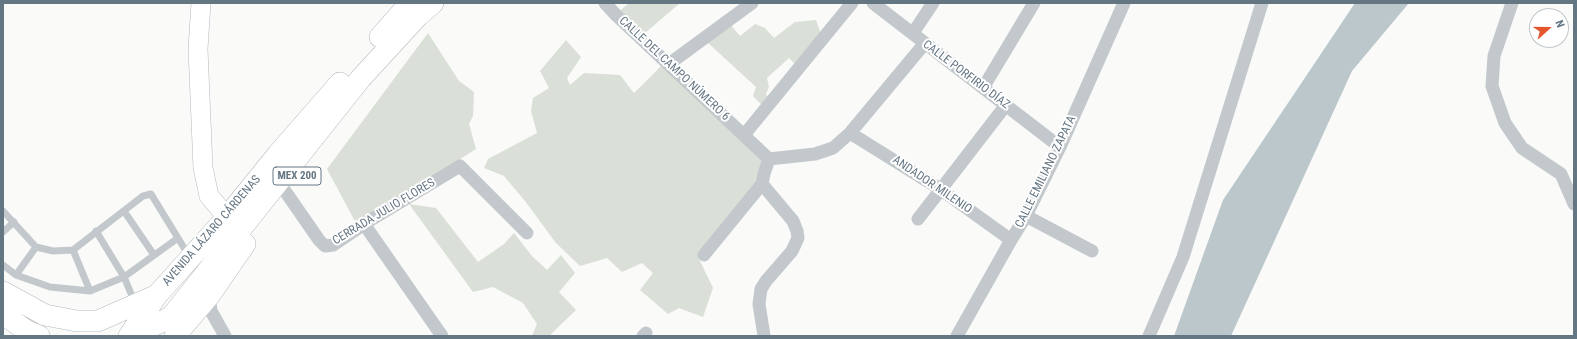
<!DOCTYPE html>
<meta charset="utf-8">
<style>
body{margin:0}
#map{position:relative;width:1577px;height:339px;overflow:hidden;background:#fafaf8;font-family:"Roboto Condensed",sans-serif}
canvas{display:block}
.frame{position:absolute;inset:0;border:4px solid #657683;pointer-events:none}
.north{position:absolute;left:1529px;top:8px;width:40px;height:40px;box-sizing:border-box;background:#fff;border:1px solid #c1c8cd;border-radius:50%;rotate:69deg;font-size:11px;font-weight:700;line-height:16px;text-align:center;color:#657683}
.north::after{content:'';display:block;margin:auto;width:14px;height:18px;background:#e4572e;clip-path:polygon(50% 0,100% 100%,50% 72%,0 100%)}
</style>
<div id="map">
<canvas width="1577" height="339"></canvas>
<div class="frame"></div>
<div class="north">N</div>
</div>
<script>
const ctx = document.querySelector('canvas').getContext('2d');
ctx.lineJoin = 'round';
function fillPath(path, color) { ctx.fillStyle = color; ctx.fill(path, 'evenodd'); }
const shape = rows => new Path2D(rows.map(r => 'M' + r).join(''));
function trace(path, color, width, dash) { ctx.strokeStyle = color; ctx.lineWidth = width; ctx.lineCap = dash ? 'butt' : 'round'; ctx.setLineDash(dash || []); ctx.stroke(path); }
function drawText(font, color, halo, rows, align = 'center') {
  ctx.font = font + ' "Roboto Condensed",sans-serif'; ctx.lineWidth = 4; ctx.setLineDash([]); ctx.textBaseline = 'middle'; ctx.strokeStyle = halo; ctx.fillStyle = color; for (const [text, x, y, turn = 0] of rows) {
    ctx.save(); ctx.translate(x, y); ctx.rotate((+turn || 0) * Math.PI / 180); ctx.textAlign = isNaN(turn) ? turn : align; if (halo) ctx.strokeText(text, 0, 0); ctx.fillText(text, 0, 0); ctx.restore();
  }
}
const green = shape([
 [629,3,680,3,645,33,620,11],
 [816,20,821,34,796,65,789,58,767,78,769,87,766,94,768,98,762,105,753,96,756,87,707,42,730,24,740,36,755,24,765,28,774,38,795,22],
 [428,33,459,81,474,92,473,116,469,124,476,149,357,225,327,169],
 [566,40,581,57,567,78,570,85,584,73,620,75,634,93,663,64,764,160,758,182,698,257,713,288,703,317,679,308,668,314,640,290,653,273,642,263,622,272,607,258,580,266,556,243,525,201,504,176,484,168,488,159,537,133,531,111,533,98,549,88,540,71],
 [409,204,436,208,478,262,504,244,514,233,532,256,547,270,561,255,575,273,559,292,576,310,550,335,551,336,532,336,537,324,523,303,493,287,473,292]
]);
const water = shape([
 [1355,3,1409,3,1352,71,1231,336,1174,336,1223,200]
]);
const lane = shape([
 [3,211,36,247,53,251,73,250,143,196,151,194,189,256],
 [124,211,154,255],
 [96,231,124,277,135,303],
 [3,232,14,222],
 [73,250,90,291],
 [3,265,16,275,50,287,90,291,124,277,178,238],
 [16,275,36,247]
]);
const street = shape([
 [605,3,616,15,769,159],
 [873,3,1060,147],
 [1512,3,1494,56,1492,86,1505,123,1522,148,1561,174,1574,204],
 [913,33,933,3],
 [669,64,752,3],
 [983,88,1034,3],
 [850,133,940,189,1011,240],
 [744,135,852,3],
 [769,159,815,154,833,148,850,133,925,43],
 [285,191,319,240,325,246,333,245,364,224,460,166,527,233],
 [1026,216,1092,251],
 [918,219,1006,105],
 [364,224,442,336],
 [704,255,762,184],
 [209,296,211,311,225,336],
 [643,336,646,333],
 [764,336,759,304,761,289,766,281,792,251,798,238,797,231,793,221,762,184,764,174,769,159],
 [957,336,1011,240,1026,216,1060,147,1124,3],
 [1149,336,1183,257,1262,3]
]);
const secondary = shape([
 [201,3,198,49,203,168,209,196,227,217]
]);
const primary = shape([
 [380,37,410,3],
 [3,292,45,315,77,321,98,321,157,295],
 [3,314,27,331,39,336],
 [129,336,157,295,227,217,278,154,340,83],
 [132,336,171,317,361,78,418,16,433,3],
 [175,336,209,296,245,244]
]);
const shields = [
 [297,176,48]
];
const shieldNames = [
 ["MEX 200",297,176]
];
const streetNames = [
 ["CALLE DEL CAMPO NÚMERO 6",674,69,43],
 ["CALLE PORFIRIO DÍAZ",966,75,37],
 ["CALLE EMILIANO ZAPATA",1046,172,-64],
 ["ANDADOR MILENIO",932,185,34],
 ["CERRADA JULIO FLORES",384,212,-31],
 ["AVENIDA LÁZARO CÁRDENAS",212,231,-49]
];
fillPath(green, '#dadfd7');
fillPath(water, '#bbc7cb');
trace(secondary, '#b3babf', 20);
trace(primary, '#b5babe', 22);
trace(lane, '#c3c8cc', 7);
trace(street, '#c3c8cc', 13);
trace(secondary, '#fff', 19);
trace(primary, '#fff', 21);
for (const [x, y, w] of shields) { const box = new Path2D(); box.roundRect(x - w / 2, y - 9, w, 18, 3); ctx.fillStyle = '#fff'; ctx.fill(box); trace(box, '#657683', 1); }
drawText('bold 11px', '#657683', null, shieldNames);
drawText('12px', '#657683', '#fff', streetNames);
</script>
